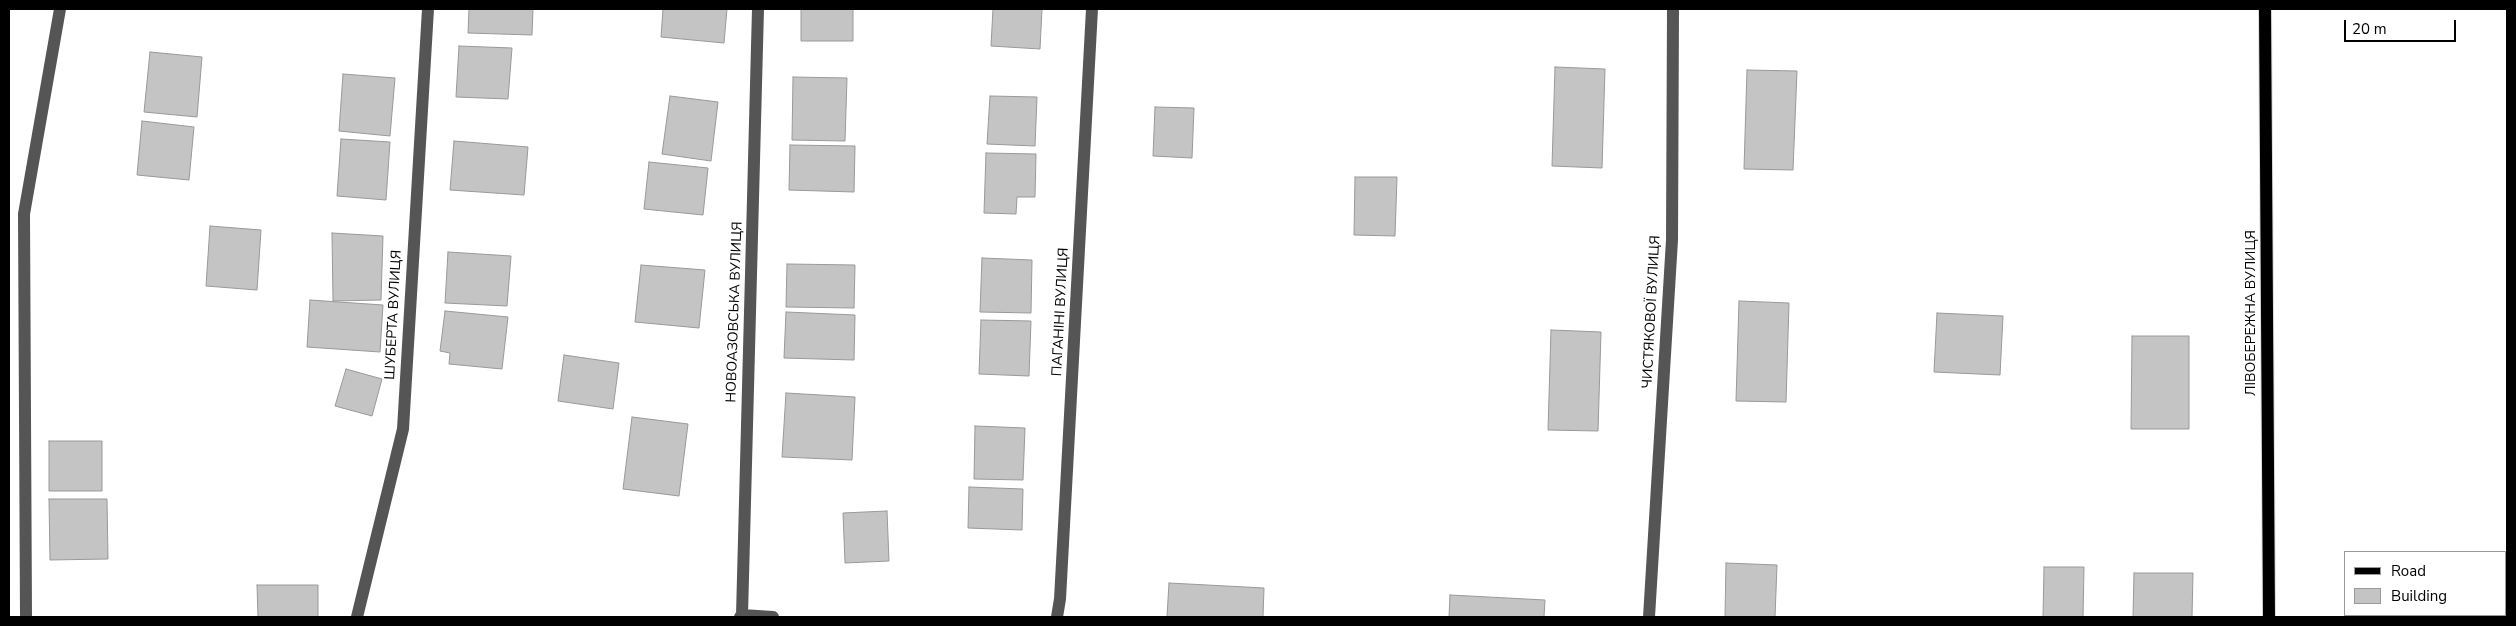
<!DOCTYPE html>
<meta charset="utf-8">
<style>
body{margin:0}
#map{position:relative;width:2516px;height:626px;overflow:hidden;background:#fff;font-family:"Nunito Sans",sans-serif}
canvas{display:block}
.frame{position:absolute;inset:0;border:10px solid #000;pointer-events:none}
.legend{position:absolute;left:2344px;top:551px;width:162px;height:65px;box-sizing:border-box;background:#fff;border:1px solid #999;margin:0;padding:6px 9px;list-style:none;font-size:15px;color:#000}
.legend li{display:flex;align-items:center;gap:10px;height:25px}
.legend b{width:25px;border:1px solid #999}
.scale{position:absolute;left:2344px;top:20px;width:112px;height:22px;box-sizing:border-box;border:2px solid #000;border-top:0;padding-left:6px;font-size:15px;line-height:18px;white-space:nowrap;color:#000;-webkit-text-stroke:4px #fff;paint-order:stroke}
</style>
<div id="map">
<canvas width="2516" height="626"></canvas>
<div class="frame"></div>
<ul class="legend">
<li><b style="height:6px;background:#000"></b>Road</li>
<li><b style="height:14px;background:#c4c4c4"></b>Building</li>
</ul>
<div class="scale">20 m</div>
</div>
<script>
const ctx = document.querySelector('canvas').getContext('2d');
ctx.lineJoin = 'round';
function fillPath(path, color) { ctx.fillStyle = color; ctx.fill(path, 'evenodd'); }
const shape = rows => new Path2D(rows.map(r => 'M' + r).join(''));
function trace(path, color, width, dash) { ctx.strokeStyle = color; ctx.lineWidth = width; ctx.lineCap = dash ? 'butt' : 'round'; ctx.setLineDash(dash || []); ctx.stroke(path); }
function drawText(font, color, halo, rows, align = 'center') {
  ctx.font = font + ' "Nunito Sans",sans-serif'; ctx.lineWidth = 4; ctx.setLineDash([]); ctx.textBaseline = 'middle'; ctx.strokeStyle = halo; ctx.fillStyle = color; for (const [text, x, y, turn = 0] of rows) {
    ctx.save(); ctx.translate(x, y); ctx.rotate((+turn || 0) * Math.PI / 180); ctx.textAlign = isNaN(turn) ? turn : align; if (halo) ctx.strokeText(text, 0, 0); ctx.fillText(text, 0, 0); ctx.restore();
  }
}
const building = shape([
 [469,9,533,9,532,35,468,33,469,9],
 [663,9,727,9,724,43,661,37,663,9],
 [801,9,853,9,853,41,801,41,801,9],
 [993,9,1042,9,1040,49,991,46,993,9],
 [459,46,512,48,508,99,456,97,459,46],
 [150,52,202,57,197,117,144,112,150,52],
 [1555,67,1605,69,1602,168,1552,166,1555,67],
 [1747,70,1797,71,1793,170,1744,169,1747,70],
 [343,74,395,78,390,136,339,131,343,74],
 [793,77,847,78,845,141,792,140,793,77],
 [670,96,718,102,711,161,662,154,670,96],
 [990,96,1037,97,1035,146,987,144,990,96],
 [1155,107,1194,108,1192,158,1153,156,1155,107],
 [142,121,194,127,189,180,137,175,142,121],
 [341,139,390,142,386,200,337,196,341,139],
 [454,141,528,147,524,195,450,190,454,141],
 [790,145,855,146,854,192,789,190,790,145],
 [986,153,1036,154,1035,197,1017,197,1016,214,984,213,986,153],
 [649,162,708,168,703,215,644,209,649,162],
 [1355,177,1397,177,1395,236,1354,235,1355,177],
 [210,226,261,230,257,290,206,286,210,226],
 [332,233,383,236,381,300,333,301,332,233],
 [448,252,511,256,507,306,445,303,448,252],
 [982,258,1032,260,1031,313,980,312,982,258],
 [787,264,855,265,854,308,786,307,787,264],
 [641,265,705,270,699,328,635,322,641,265],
 [310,300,383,305,380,352,307,347,310,300],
 [1739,301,1789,303,1786,402,1736,401,1739,301],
 [445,311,508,317,502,369,449,364,450,353,440,351,445,311],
 [786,312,855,315,854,360,784,358,786,312],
 [1937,313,2003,316,2000,375,1934,372,1937,313],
 [981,320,1031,321,1029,376,979,374,981,320],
 [1551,330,1601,332,1598,431,1548,430,1551,330],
 [2132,336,2189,336,2189,429,2131,429,2132,336],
 [564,355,619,363,613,409,558,401,564,355],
 [346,369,382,379,372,416,335,406,346,369],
 [786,393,855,397,852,460,782,457,786,393],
 [632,417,688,424,679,496,623,489,632,417],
 [975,426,1025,428,1023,480,974,479,975,426],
 [49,441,102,441,102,491,49,491,49,441],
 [969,487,1023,489,1022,530,968,528,969,487],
 [49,499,107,499,108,559,50,560,49,499],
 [887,511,889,561,845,563,843,513,887,511],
 [1726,563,1777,565,1775,617,1725,617,1726,563],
 [2505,566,2507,566,2507,613,2505,585,2505,566],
 [2044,567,2084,567,2083,617,2043,617,2044,567],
 [2134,573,2193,573,2192,617,2133,617,2134,573],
 [1169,583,1264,588,1263,617,1167,617,1169,583],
 [257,585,318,585,318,617,258,617,257,585],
 [1450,595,1545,600,1544,617,1449,617,1450,595]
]);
const minor = shape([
 [742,615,758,9],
 [26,617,24,214,60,9],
 [357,617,403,429,428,9],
 [740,617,742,615,773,617],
 [1057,617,1060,599,1092,9],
 [1649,617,1672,240,1673,9]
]);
const major = shape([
 [2265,9,2269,617]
]);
const streetNames = [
 ["НОВОАЗОВСЬКА ВУЛИЦЯ",735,312,-88],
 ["ПАГАНІНІ ВУЛИЦЯ",1061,312,-87],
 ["ЧИСТЯКОВОЇ ВУЛИЦЯ",1652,312,-87],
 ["ЛІВОБЕРЕЖНА ВУЛИЦЯ",2252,313,-90],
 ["ШУБЕРТА ВУЛИЦЯ",394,315,-87]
];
fillPath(building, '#c4c4c4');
trace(building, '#999', 1);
trace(major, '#dbdbdb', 14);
trace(minor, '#555', 12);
trace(major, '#000', 12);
drawText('14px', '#000', '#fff', streetNames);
</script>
